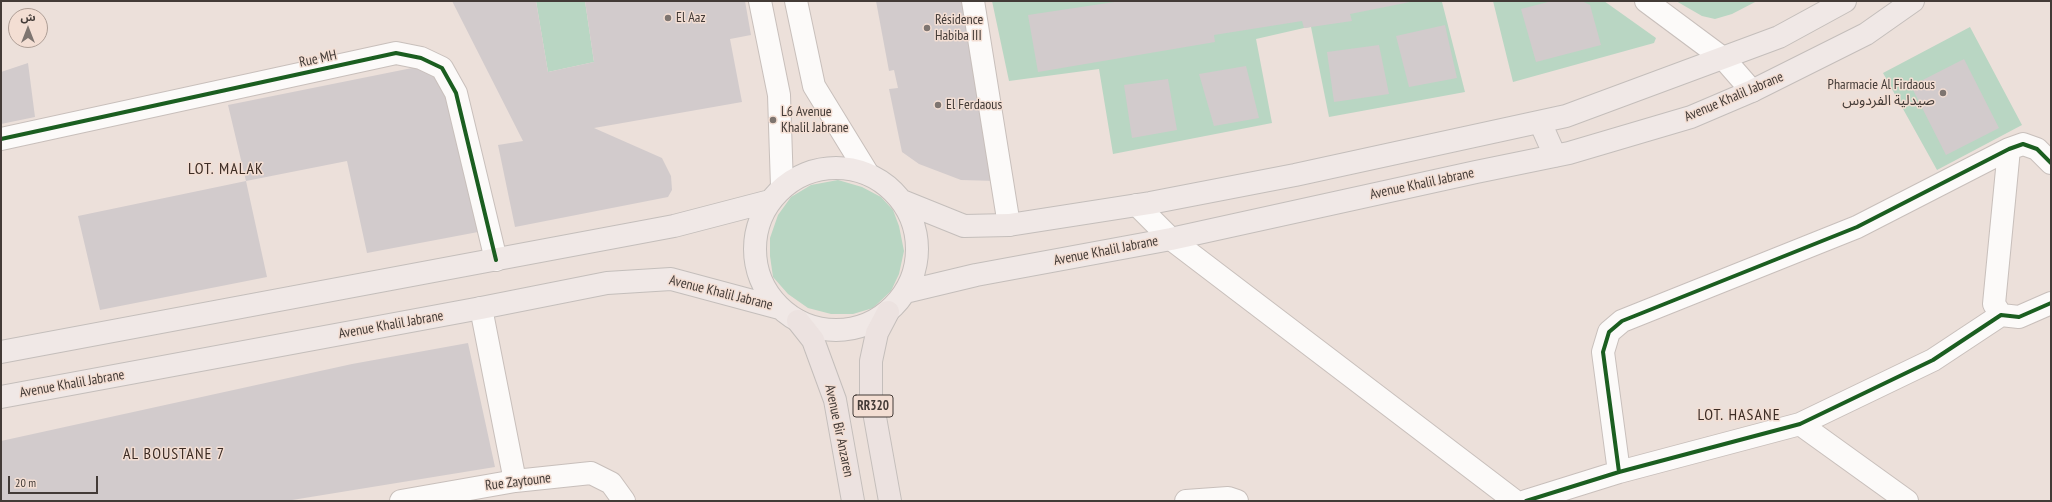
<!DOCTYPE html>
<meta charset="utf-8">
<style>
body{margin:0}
#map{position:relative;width:2052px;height:502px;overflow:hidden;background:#ece0da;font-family:"PT Sans Narrow","Noto Sans Arabic",sans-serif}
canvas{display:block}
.frame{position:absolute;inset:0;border:2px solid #433b37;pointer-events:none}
.north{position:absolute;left:8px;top:8px;width:40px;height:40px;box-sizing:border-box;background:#f3ded3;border:1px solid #ad9d95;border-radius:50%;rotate:0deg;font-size:11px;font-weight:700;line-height:16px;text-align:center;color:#433b37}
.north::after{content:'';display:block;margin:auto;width:14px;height:18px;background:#7e7570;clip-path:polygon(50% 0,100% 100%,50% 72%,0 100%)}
.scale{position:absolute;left:8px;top:476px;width:90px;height:18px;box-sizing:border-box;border:2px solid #433b37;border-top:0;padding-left:5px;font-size:12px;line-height:14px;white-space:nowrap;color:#433b37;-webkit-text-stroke:3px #f3ded3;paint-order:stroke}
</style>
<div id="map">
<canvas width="2052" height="502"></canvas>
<div class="frame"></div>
<div class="north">ش</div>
<div class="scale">20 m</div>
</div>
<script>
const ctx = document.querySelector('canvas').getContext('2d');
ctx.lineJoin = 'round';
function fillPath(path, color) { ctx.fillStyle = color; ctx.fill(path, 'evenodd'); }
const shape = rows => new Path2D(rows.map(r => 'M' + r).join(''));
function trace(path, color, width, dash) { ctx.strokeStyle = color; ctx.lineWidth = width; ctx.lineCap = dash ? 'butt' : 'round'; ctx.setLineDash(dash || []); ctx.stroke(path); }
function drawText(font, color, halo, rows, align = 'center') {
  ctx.font = font + ' "PT Sans Narrow","Noto Sans Arabic",sans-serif'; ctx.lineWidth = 3; ctx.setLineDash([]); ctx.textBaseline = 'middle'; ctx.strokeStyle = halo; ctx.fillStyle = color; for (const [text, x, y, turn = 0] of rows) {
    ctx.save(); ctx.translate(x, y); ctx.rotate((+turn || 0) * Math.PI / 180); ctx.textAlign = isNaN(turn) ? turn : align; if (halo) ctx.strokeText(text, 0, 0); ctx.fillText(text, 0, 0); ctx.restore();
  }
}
const green = shape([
 [536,1,585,1,594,62,548,72],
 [992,1,1444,1,1442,2,1465,92,1329,117,1311,27,1304,28,1256,39,1272,123,1113,154,1099,69,1009,81],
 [1493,1,1604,1,1656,38,1654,43,1513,82],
 [1676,1,1757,1,1732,14,1715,19,1702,16],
 [1970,27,2022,125,1937,170,1883,73],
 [838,180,862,187,881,197,893,210,899,226,904,251,899,274,891,291,873,308,853,314,831,314,808,308,788,294,773,277,770,256,770,238,778,215,791,197,811,185]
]);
const building = shape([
 [452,1,536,1,548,72,594,62,585,1,745,1,751,35,730,39,742,102,594,128,662,158,671,176,672,190,668,197,515,227,498,145,523,141],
 [876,1,967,1,996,181,961,180,919,164,902,152,889,89,898,88,894,70,889,71],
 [1121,1,1410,1,1410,2,1350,14,1352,21,1304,28,1302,21,1214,35,1215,42,1038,72,1028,15],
 [1552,1,1582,1,1590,5,1601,45,1536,62,1521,9],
 [1445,25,1457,78,1409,87,1396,36],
 [1379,45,1389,94,1334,102,1327,52],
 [1964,59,1999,128,1946,155,1911,86],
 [28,63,35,117,1,124,1,72],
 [1246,66,1259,118,1214,126,1199,74],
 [417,67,436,74,448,97,478,232,367,253,347,161,246,181,228,105],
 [1168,79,1177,130,1132,138,1124,85],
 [246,181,267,277,100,310,78,216],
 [468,343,495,467,286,501,1,501,1,441,352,364]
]);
const minor = shape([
 [973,1,1009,225],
 [1646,1,1724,59,1752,91],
 [1,139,396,53,421,58,442,68,456,93,496,260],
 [1137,205,1171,239,1515,501],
 [481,308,515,481],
 [2001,315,1994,304,2009,149],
 [1800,424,1907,501],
 [1619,472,1603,352,1609,332,1622,321,1857,227,2009,149,2023,144,2037,149,2051,163],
 [401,501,515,481,591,473,611,483,624,501],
 [1186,501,1228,498,1237,501],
 [1526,501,1619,472,1800,424,1933,360,2001,315,2019,317,2051,303]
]);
const secondary = shape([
 [760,1,779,95,782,187],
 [796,1,814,86,868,174]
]);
const primary = shape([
 [1540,122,1555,156],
 '755 249a81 81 0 1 1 162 0a81 81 0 1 1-162 0Z',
 [902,201,964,226,1009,225,1150,203,1295,175,1566,116,1779,37,1845,1],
 [905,292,976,275,1171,239,1476,172,1569,153,1691,117,1752,91,1866,34,1913,1],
 [1,352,674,226,770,201],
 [1,397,481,308,607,283,671,279,779,308]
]);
const trunk = shape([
 [888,312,877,333,871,361,871,395,890,501],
 [798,321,813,340,835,400,853,501]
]);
const cycleway = shape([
 [1,139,396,53,421,58,442,68,456,93,496,260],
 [1619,472,1603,352,1609,332,1622,321,1857,227,2009,149,2023,144,2037,149,2051,163],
 [1526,501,1619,472,1800,424,1933,360,2001,315,2019,317,2051,303]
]);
const markers = [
 [668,18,4,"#7e7570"],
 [927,28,4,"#7e7570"],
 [1943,93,4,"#7e7570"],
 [938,105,4,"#7e7570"],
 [773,120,4,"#7e7570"]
];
const shields = [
 [873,406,40]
];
const shieldNames = [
 ["RR320",873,406]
];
const poiNames = [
 ["El Aaz",676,18],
 ["Résidence",935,20],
 ["Habiba III",935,36],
 ["Pharmacie Al Firdaous",1935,85,"right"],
 ["صيدلية الفردوس",1935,101,"right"],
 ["El Ferdaous",946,105],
 ["L6 Avenue",781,112],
 ["Khalil Jabrane",781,128]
];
const streetNames = [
 ["Rue MH",318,59,-12],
 ["Avenue Khalil Jabrane",1734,97,-23],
 ["Avenue Khalil Jabrane",1422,184,-12],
 ["Avenue Khalil Jabrane",1106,251,-11],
 ["Avenue Khalil Jabrane",721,293,14],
 ["Avenue Khalil Jabrane",391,325,-10],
 ["Avenue Khalil Jabrane",72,384,-10],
 ["Avenue Bir Anzaren",839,431,78],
 ["Rue Zaytoune",518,482,-7]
];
const quarterNames = [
 ["LOT. MALAK",226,169],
 ["LOT. HASANE",1739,415],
 ["AL BOUSTANE 7",174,454]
];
fillPath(green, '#b9d6c3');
fillPath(building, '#d2cbcc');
trace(minor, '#c8bfbb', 24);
trace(secondary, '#c8bfbb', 24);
trace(primary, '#c4bebb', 24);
trace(trunk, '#c4bebb', 24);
trace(minor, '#fcfaf9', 22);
trace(secondary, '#fcfaf9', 22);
trace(primary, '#f0e8e6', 22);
trace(trunk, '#ece2e0', 22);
trace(cycleway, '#1b5e20', 4);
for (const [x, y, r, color] of markers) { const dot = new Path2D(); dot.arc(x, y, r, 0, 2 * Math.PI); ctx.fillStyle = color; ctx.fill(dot); trace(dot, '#f3ded3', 1.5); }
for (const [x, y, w] of shields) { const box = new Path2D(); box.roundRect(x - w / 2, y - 11, w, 22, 3); ctx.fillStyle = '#f3ded3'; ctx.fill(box); trace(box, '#433b37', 1); }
drawText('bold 13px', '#433b37', null, shieldNames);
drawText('14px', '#433b37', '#f3ded3', poiNames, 'left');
drawText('14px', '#433b37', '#f3ded3', streetNames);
ctx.letterSpacing = '1px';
drawText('16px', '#3c2c24', '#f3ded3', quarterNames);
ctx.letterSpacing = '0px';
</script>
